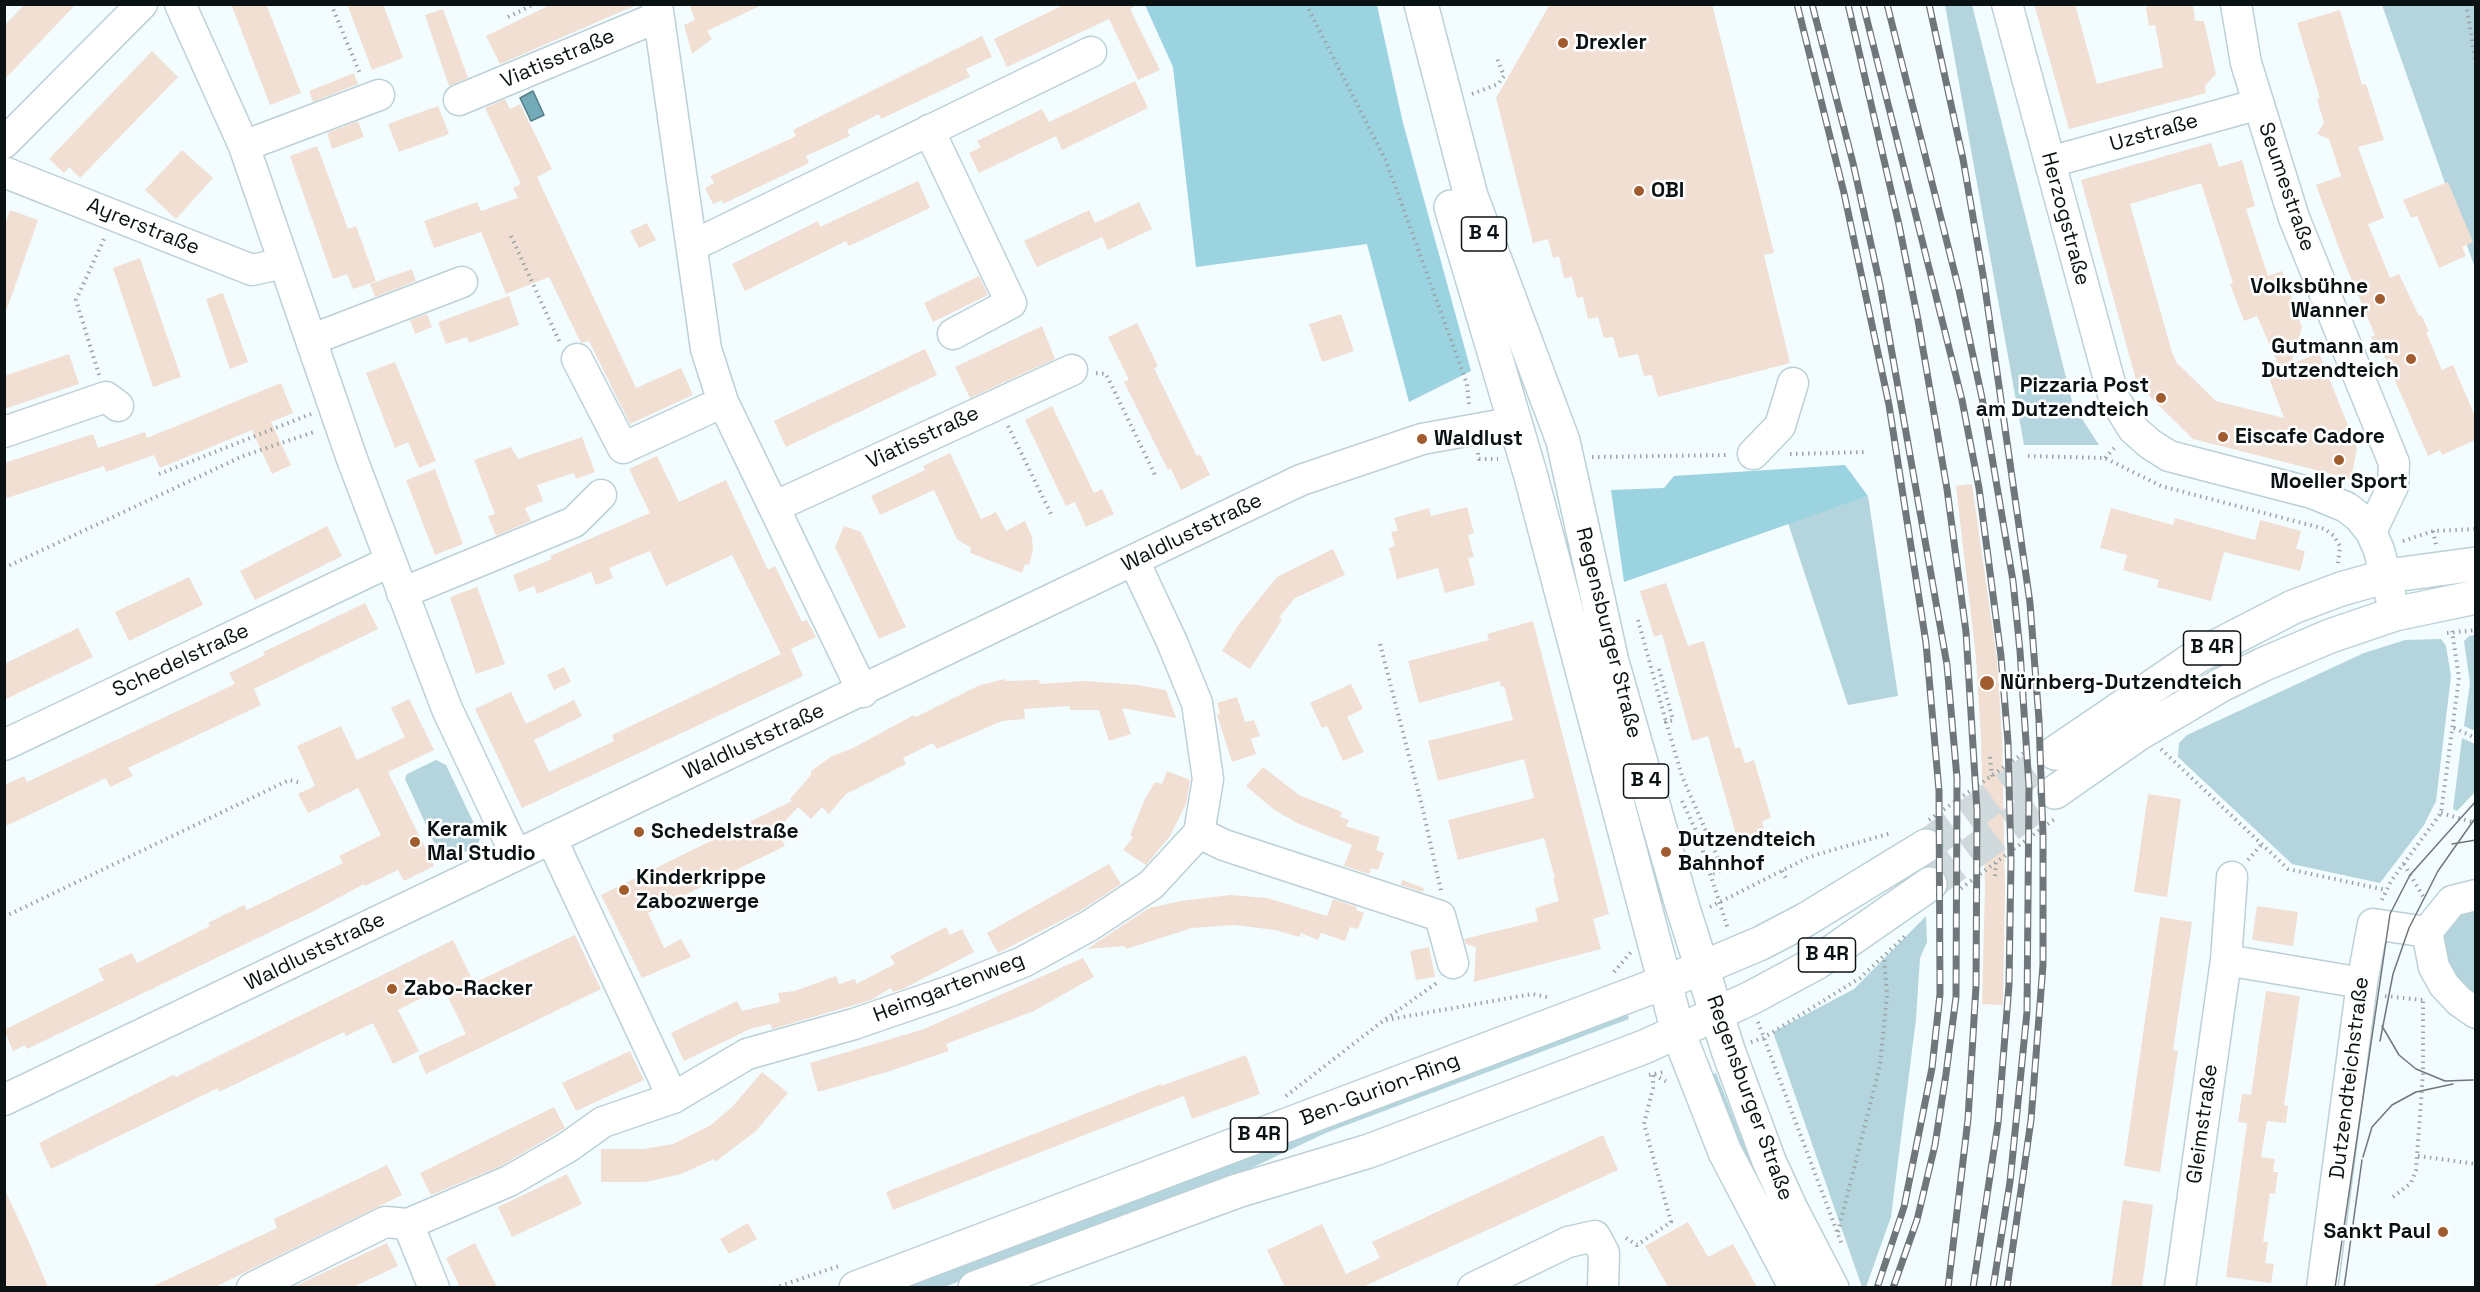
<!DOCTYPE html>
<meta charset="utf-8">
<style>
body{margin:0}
#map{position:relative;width:2480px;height:1292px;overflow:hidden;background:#f3fcff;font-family:"Space Grotesk",sans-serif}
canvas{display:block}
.frame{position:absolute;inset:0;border:6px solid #0a1214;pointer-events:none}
</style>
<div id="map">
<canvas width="2480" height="1292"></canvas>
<div class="frame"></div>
</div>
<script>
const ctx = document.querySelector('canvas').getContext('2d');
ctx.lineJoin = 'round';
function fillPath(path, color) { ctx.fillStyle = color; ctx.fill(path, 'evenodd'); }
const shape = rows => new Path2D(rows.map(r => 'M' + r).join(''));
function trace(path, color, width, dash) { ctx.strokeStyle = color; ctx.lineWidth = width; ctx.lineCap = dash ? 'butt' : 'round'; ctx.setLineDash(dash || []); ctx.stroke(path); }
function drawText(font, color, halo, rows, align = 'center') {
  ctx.font = font + ' "Space Grotesk",sans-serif'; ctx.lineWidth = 5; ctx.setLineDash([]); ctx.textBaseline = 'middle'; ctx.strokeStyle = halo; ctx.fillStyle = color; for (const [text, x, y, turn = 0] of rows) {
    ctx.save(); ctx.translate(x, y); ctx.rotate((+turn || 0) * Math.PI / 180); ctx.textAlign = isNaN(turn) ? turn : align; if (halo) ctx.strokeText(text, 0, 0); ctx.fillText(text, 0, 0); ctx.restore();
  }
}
const green = shape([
 [1945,5,1972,5,2073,405,2099,445,2024,445],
 [2382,5,2475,5,2475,268],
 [1868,496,1898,696,1848,705,1788,523],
 [2475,635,2476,635,2475,731,2464,726,2470,683,2464,641,2469,636],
 [2441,639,2446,646,2451,676,2436,801,2424,825,2380,883,2292,864,2178,757,2179,743,2187,735,2364,653,2405,640],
 [2462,738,2475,744,2475,792,2457,811,2453,809],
 [436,760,446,765,480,836,479,842,475,847,443,862,405,779,407,774],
 [2475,902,2475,1004,2439,959,2443,921],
 [1926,916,1927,942,1920,958,1916,1019,1891,1217,1866,1287,1862,1287,1773,1032,1854,989],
 [1627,1011,1629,1019,1328,1132,1200,1192,944,1287,892,1288],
 [1716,1073,1765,1197,1822,1287,1810,1287,1741,1162,1706,1076]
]);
const forest = shape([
 [1145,5,1377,5,1403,123,1471,371,1409,402,1367,244,1196,267,1173,67],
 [1845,465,1868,496,1624,582,1611,490,1664,488,1674,476]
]);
const water = shape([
 [533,91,544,115,531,121,520,98,533,91]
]);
const building = shape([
 [25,4,76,4,4,80,4,26],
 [231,4,266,4,301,93,270,105],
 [347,4,383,4,403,58,372,70],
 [552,4,639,4,500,64,486,36],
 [689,4,764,4,707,31,712,39,692,54,684,25,695,20],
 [1065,4,1139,4,1130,9,1160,70,1138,80,1109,19,1007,67,994,39],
 [1550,4,1712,4,1774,253,1764,255,1790,363,1658,397,1652,375,1644,376,1638,354,1619,358,1613,337,1604,338,1598,317,1588,319,1583,297,1577,298,1572,277,1564,278,1559,256,1553,258,1548,239,1533,243,1496,98],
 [2034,4,2075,4,2097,84,2163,67,2155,25,2149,26,2146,8,2151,4,2193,4,2195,21,2204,21,2216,74,2205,86,2206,93,2069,129],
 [443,9,468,78,449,86,425,15],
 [2340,10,2362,85,2366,84,2384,140,2358,147,2384,218,2368,224,2390,278,2399,274,2419,316,2421,315,2429,331,2426,332,2442,370,2453,365,2475,416,2475,440,2442,455,2440,450,2428,456,2382,351,2378,353,2371,337,2375,335,2343,259,2316,185,2341,176,2329,139,2317,134,2324,123,2317,99,2320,98,2297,23],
 [982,36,992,57,966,69,970,77,881,119,879,114,847,130,850,136,806,156,809,163,723,204,722,200,713,204,705,188,714,183,710,176,796,136,793,130],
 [152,51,178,77,80,178,69,167,64,173,49,159],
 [354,73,358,84,313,102,309,91],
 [1135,81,1148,108,1062,150,1056,136,979,173,969,153,981,147,977,141,1042,109,1049,122],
 [505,99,510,109,520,104,552,169,537,177,636,388,681,368,693,395,630,424,589,341,581,343,549,277,506,294,481,232,434,248,424,221,477,202,481,211,518,198,513,188,521,184,485,108],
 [438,106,449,134,399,152,388,124],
 [358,121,364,137,332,149,327,133],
 [2211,143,2219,167,2242,160,2255,206,2246,209,2268,276,2282,271,2302,327,2291,364,2319,353,2357,448,2351,479,2193,439,2137,384,2081,180],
 [2201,183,2233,283,2230,284,2244,321,2257,316,2280,368,2267,373,2284,418,2216,401,2176,362,2172,352,2130,204],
 [317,146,348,229,356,226,376,281,353,289,347,274,333,279,290,156],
 [182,150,213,178,176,219,145,190],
 [918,181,930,208,849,246,846,241,745,291,732,264,818,221,820,227],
 [2448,182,2473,242,2462,247,2466,256,2439,268,2417,216,2411,218,2403,200],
 [1139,202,1152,229,1108,250,1102,237,1037,267,1024,241,1089,210,1095,223],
 [10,210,38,220,7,309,4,309,4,227],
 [647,223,656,240,639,248,630,231],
 [140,258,181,377,153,387,113,268],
 [412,269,416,281,375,297,370,284],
 [979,276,988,295,933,322,924,303],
 [223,293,248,362,230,369,206,299],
 [509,296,519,325,469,343,467,337,446,344,438,322],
 [427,314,432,327,415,334,410,320],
 [1341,314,1354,351,1322,362,1309,324],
 [1137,323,1158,366,1154,368,1197,456,1200,454,1210,475,1181,490,1171,469,1168,470,1124,382,1129,380,1108,337],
 [1042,326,1055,359,970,398,955,367],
 [925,349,937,375,786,447,774,421],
 [69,354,79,384,4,409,4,376],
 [395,362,436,461,419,468,408,442,395,448,366,373],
 [281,383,293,413,271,422,291,465,272,474,252,430,160,468,154,455,106,472,104,466,4,499,4,463,93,434,98,448,145,432,147,438],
 [1052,406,1094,493,1102,489,1114,514,1086,527,1075,502,1066,506,1025,420],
 [582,437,595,472,576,479,574,473,537,485,543,501,525,508,531,521,496,536,488,516,495,514,474,460,511,447,518,459],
 [950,453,981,519,996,512,1006,531,1025,521,1032,537,1033,551,1029,565,1025,564,1022,573,970,553,971,548,957,539,934,490,880,515,871,496,925,470,923,466],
 [657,456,679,502,726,480,768,570,775,566,802,622,807,620,816,637,791,649,803,676,522,808,475,709,511,692,526,724,574,700,582,716,534,740,549,772,614,741,612,735,781,654,732,555,666,586,650,551,609,568,613,578,596,585,591,572,537,594,534,586,519,592,513,575,552,559,550,556,650,513,629,469],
 [435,469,463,544,435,555,406,480],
 [1972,484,1997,659,2002,737,2005,887,2003,1005,1982,1004,1985,887,1981,739,1976,658,1956,486],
 [1467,507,1474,533,1468,535,1474,557,1468,558,1475,585,1445,593,1438,568,1397,579,1389,548,1395,546,1391,532,1398,531,1394,518,1429,508,1431,516],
 [2111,508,2173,525,2175,518,2255,540,2260,520,2301,531,2296,549,2305,551,2300,571,2224,552,2211,601,2157,587,2159,580,2123,570,2127,555,2100,548],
 [327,526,342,556,255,600,240,571],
 [844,526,861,532,906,627,879,639,835,547],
 [1333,549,1345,575,1295,598,1279,617,1282,620,1250,669,1222,651,1239,624,1277,577],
 [189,577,203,605,129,641,115,612],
 [1666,583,1688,646,1704,641,1735,748,1740,747,1745,763,1754,760,1771,818,1762,821,1766,837,1739,845,1708,736,1692,741,1662,634,1654,637,1640,591],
 [477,587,505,664,476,674,450,597],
 [365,603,378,629,254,689,261,705,128,768,133,776,110,787,106,778,4,827,4,785,24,776,27,782,235,684,229,673,265,655,263,652],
 [1533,621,1609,914,1593,919,1601,949,1474,982,1476,947,1466,944,1464,939,1538,921,1535,908,1559,901,1553,878,1555,878,1544,838,1458,860,1448,820,1534,798,1524,759,1438,781,1428,741,1513,720,1504,686,1501,687,1500,681,1419,703,1408,661,1489,640,1487,634],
 [78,628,93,657,4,700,4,664],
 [564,667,571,682,554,690,547,675],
 [1004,679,1006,681,1039,680,1040,684,1085,681,1138,685,1166,690,1176,718,1122,708,1131,734,1109,741,1099,710,1070,710,1070,706,1024,709,1025,719,1002,721,937,749,933,743,903,758,906,764,846,794,829,814,822,807,811,819,798,807,777,830,785,846,648,913,664,948,681,939,691,957,642,978,601,895,792,801,790,799,811,775,811,771,832,756,851,749,914,715,916,717,978,686],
 [1351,684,1363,709,1347,717,1364,752,1343,761,1327,726,1322,728,1310,703],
 [1237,697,1245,722,1254,720,1260,736,1251,739,1256,754,1232,762,1217,715,1220,713,1217,703],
 [409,699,434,750,388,772,434,866,404,881,398,870,365,886,364,884,314,911,27,1049,25,1045,13,1051,4,1030,104,980,98,969,132,953,137,963,210,926,208,923,244,905,247,910,343,863,339,856,381,835,358,788,308,813,298,794,315,786,297,746,341,726,357,760,405,737,391,708],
 [1263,767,1299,795,1342,812,1340,817,1349,820,1346,826,1380,837,1376,850,1384,853,1378,870,1371,868,1369,874,1344,866,1352,845,1297,823,1273,809,1246,786],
 [1167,771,1190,780,1186,804,1170,836,1146,865,1123,850,1133,837,1130,835,1145,799,1155,782,1162,784],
 [2148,794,2181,799,2167,897,2134,892],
 [1109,864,1121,884,1080,911,998,953,987,933],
 [1402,880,1424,888,1423,892,1401,885],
 [1230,895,1267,898,1327,916,1333,899,1357,907,1356,910,1364,913,1358,929,1350,927,1345,941,1321,933,1318,940,1301,933,1300,937,1275,930,1234,925,1192,928,1126,949,1125,946,1087,949,1149,908,1181,901],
 [2257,906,2298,912,2293,946,2252,940],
 [2160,917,2192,922,2173,1050,2178,1051,2160,1172,2124,1166],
 [946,927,950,935,962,929,974,952,905,988,893,992,891,988,871,1000,772,1029,770,1024,750,1029,684,1061,671,1033,737,1001,742,1011,780,1002,778,993,795,991,836,976,839,984,855,979,856,984,895,964,890,956],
 [575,935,601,989,426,1074,418,1056,466,1034,443,987,398,1010,419,1051,393,1064,373,1023,346,1036,344,1032,219,1092,218,1088,51,1169,39,1143,173,1075,176,1077,453,940,474,983],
 [1429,947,1435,977,1416,980,1410,951],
 [1083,958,1094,977,1034,1011,946,1044,949,1051,887,1072,818,1092,810,1063,924,1029],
 [2266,991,2300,996,2284,1105,2288,1106,2286,1123,2267,1121,2261,1157,2275,1159,2273,1172,2278,1172,2275,1194,2270,1193,2263,1242,2268,1242,2265,1263,2274,1264,2271,1283,2226,1277,2247,1123,2238,1122,2242,1094,2251,1095],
 [630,1051,644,1080,576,1111,562,1083],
 [1246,1055,1260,1094,1192,1119,1184,1096,893,1210,886,1192,1161,1084,1161,1086],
 [762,1072,788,1093,756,1131,715,1162,714,1159,681,1174,646,1182,601,1182,601,1149,644,1149,673,1144,711,1125,732,1107],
 [554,1107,565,1128,501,1166,431,1195,420,1173],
 [1603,1135,1618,1170,1363,1287,1285,1287,1267,1250,1322,1224,1346,1274,1380,1258,1372,1242],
 [387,1165,402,1195,215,1287,151,1287,277,1228,274,1219],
 [567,1174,582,1204,512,1237,498,1207],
 [4,1188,25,1233,48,1287,4,1287],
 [2123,1200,2153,1205,2142,1287,2111,1287],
 [1688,1222,1708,1257,1733,1244,1757,1287,1668,1287,1645,1246],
 [748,1223,757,1239,729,1254,720,1239],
 [387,1243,398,1266,353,1287,293,1287],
 [475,1243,497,1287,460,1287,446,1258]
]);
const majorTunnel = shape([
 [1926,846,2055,753],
 [1930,884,2055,792]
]);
const path = shape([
 [331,4,361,76],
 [1306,4,1386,161,1467,384,1469,404],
 [2466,4,2476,64],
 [508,17,534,4],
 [1472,94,1498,84,1504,76,1496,56],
 [511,236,560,343],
 [1096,373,1106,374,1155,475],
 [99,375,76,300,104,239],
 [1008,426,1051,514],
 [1478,453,1479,459,1498,459],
 [1790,454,1867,452],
 [2028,456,2105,458,2161,486,2325,529,2334,536,2340,546,2338,564],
 [1592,457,1729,455],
 [2105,458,2117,445],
 [159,474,311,414],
 [2433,531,2436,545],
 [2403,541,2433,531,2476,529],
 [4,568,243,456,317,431],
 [1638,620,1666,722],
 [2447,633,2476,630],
 [1380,644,1423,810,1441,891],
 [1659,669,1673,720,1666,722,1682,776,1723,870,1710,874],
 [2454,728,2476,738],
 [2161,749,2288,869,2386,890],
 [1990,757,1992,777],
 [1682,801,1697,833,1728,929],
 [2441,813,2476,823],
 [1929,820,2028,750],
 [2248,860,2261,845],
 [2404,864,2424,898],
 [1782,871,1787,880],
 [1995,876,1996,863],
 [1956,892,2056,818],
 [2382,900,2391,881,2441,813,2459,678,2452,631],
 [1710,907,1809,857,1891,833],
 [4,917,289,780,298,782],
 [1614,972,1631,952],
 [2385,996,2423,1000],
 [1386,1020,1532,994,1547,997],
 [1758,1022,1842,1245],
 [1751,1042,1763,1038,1860,978,1905,936],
 [1649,1075,1665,1072],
 [1654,1075,1669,1083],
 [1286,1096,1383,1021,1438,982],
 [2418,1156,2476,1164],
 [2393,1197,2411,1183,2416,1170,2423,1073,2423,1001],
 [1838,1232,1880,1065,1887,995,1884,958],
 [1626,1238,1637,1245,1671,1222,1644,1124,1653,1088,1653,1073],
 [774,1288,839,1266]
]);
const minor = shape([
 [180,4,244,146,352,459,447,709,516,855],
 [657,4,706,349,723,402,863,692],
 [2007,4,2114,398,2133,429,2150,444,2169,456,2312,493,2346,507,2359,517,2371,532,2379,550,2395,614],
 [2236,4,2246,63,2294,218,2394,463,2393,486,2371,532],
 [459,100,658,17],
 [929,130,1011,303,953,334],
 [4,143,142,4],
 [244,146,379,95],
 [2050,162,2259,104],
 [4,172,252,270,284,263],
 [692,246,1091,52],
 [313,339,462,282],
 [577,359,623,448,723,402],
 [4,432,106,397,118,406],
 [1753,454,1780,426,1793,383],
 [774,507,1072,370],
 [402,593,574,522,601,495],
 [4,745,389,562],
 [1199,833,1224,845,1440,916,1453,963],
 [551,838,673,1098],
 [2476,895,2452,901,2427,932,2434,967,2444,985,2459,1001,2476,1013],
 [2226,960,2232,877],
 [4,1100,1301,480,1422,439,1516,422],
 [408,1224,434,1288],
 [252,1288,385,1222,408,1224,509,1181,568,1147,603,1122,673,1098,747,1054,854,1024,950,991,1023,962,1089,926,1151,885,1199,833,1208,779,1197,703,1172,642,1134,561],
 [1473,1288,1568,1242,1595,1236,1604,1253,1603,1288],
 [2180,1288,2226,960,2362,983],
 [2322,1288,2362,983,2373,924,2427,932]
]);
const major = shape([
 [1421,4,1471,196,1563,441,1612,662,1682,905,1728,1050,1769,1161,1791,1209,1832,1288],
 [1451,207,1530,473,1678,1032,1725,1152,1796,1288],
 [2055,753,2196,657,2293,607,2341,589,2387,576,2476,564],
 [2055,792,2138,734,2221,685,2262,665,2330,636,2395,614,2476,597],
 [856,1288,1702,968,1761,943,1805,920,1926,846],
 [975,1288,1237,1191,1369,1151,1644,1047,1751,998,1816,963,1930,884]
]);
const tram = shape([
 [2452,844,2476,840],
 [2382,1026,2399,1055,2416,1069,2445,1081,2473,1080],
 [2380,1041,2393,974,2409,928,2438,871,2476,817],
 [2363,1157,2372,1127,2392,1105,2416,1092,2453,1084],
 [2335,1288,2390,914,2410,875,2476,801],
 [2344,1288,2362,1160]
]);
const rail = shape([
 [1797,4,1844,193,1889,405,1926,643,1939,791,1940,994,1932,1068,1904,1207,1877,1288],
 [1812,4,1853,163,1880,285,1947,665,1957,778,1956,997,1946,1074,1935,1145,1917,1220,1893,1288],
 [1848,4,1899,225,1918,320,1947,489,1966,632,1977,811,1976,986,1968,1119,1948,1288],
 [1863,4,1962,400,1979,488,2001,656,2008,742,2011,861,2009,985,1998,1123,1973,1288],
 [1887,4,1959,290,1982,398,2013,581,2020,651,2029,787,2027,1012,2010,1182,1993,1288],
 [1929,4,1963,159,1984,281,2030,603,2039,720,2043,836,2043,965,2031,1120,2007,1288]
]);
const markers = [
 [1563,43,6,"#a05b2e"],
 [1639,191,6,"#a05b2e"],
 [2380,299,6,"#a05b2e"],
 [2411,359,6,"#a05b2e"],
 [2161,398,6,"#a05b2e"],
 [2223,437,6,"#a05b2e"],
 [1422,439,6,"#a05b2e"],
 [2339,460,6,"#a05b2e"],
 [1987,683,8,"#a05b2e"],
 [639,832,6,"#a05b2e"],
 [415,842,6,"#a05b2e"],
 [1666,852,6,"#a05b2e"],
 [624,890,6,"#a05b2e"],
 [392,989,6,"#a05b2e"],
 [2443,1232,6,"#a05b2e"]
];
const shields = [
 [1484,234,45],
 [2212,648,57],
 [1646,781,45],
 [1827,955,57],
 [1259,1135,57]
];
const shieldNames = [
 ["B 4",1484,234],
 ["B 4R",2212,648],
 ["B 4",1646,781],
 ["B 4R",1827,955],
 ["B 4R",1259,1135]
];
const poiNames = [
 ["Drexler",1575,43],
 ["OBI",1651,191],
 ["Volksbühne",2368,287,"right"],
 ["Wanner",2368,311,"right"],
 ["Gutmann am",2399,347,"right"],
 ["Dutzendteich",2399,371,"right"],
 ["Pizzaria Post",2149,386,"right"],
 ["am Dutzendteich",2149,410,"right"],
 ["Eiscafe Cadore",2235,437],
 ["Waldlust",1434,439],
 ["Moeller Sport",2339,482,"center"],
 ["Nürnberg-Dutzendteich",2000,683],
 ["Keramik",427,830],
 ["Mal Studio",427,854],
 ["Schedelstraße",651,832],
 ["Dutzendteich",1678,840],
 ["Bahnhof",1678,864],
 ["Kinderkrippe",636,878],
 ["Zabozwerge",636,902],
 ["Zabo-Racker",404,989],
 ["Sankt Paul",2431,1232,"right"]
];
const streetNames = [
 ["Viatisstraße",558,59,-23],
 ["Uzstraße",2154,133,-16],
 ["Seumestraße",2286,187,71],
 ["Herzogstraße",2065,219,75],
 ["Ayrerstraße",143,227,22],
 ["Viatisstraße",923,438,-25],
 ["Waldluststraße",1192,533,-26],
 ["Regensburger Straße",1608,633,76],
 ["Schedelstraße",181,661,-25],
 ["Waldluststraße",754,742,-25],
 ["Waldluststraße",315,952,-26],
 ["Heimgartenweg",949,988,-21],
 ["Dutzendteichstraße",2350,1078,-83],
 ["Ben-Gurion-Ring",1380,1090,-21],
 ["Regensburger Straße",1749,1098,70],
 ["Gleimstraße",2203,1124,-82]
];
fillPath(green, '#b4d5dd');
fillPath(forest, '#9bd3e1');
fillPath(water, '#74abb8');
trace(water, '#547d87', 1.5);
fillPath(building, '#f1dfd4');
trace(majorTunnel, '#d0d9dc', 33, [33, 16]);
trace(minor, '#bbd1d7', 33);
trace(major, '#bbd1d7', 36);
trace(path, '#9ba3a6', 4, [1.5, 4.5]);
trace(minor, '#fff', 30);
trace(major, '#fff', 33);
trace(tram, '#6f777a', 1.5);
trace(rail, '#6f777a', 7);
trace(rail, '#fff', 4.5, [14]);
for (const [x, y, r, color] of markers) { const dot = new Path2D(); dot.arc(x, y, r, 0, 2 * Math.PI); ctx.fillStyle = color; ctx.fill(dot); trace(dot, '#fff', 2); }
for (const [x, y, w] of shields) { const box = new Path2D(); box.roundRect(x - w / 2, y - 17, w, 34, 4.5); ctx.fillStyle = '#fff'; ctx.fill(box); trace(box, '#0a1214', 1.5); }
drawText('bold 20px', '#0a1214', null, shieldNames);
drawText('bold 21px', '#0a1214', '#fff', poiNames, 'left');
drawText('21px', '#0a1214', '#fff', streetNames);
</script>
